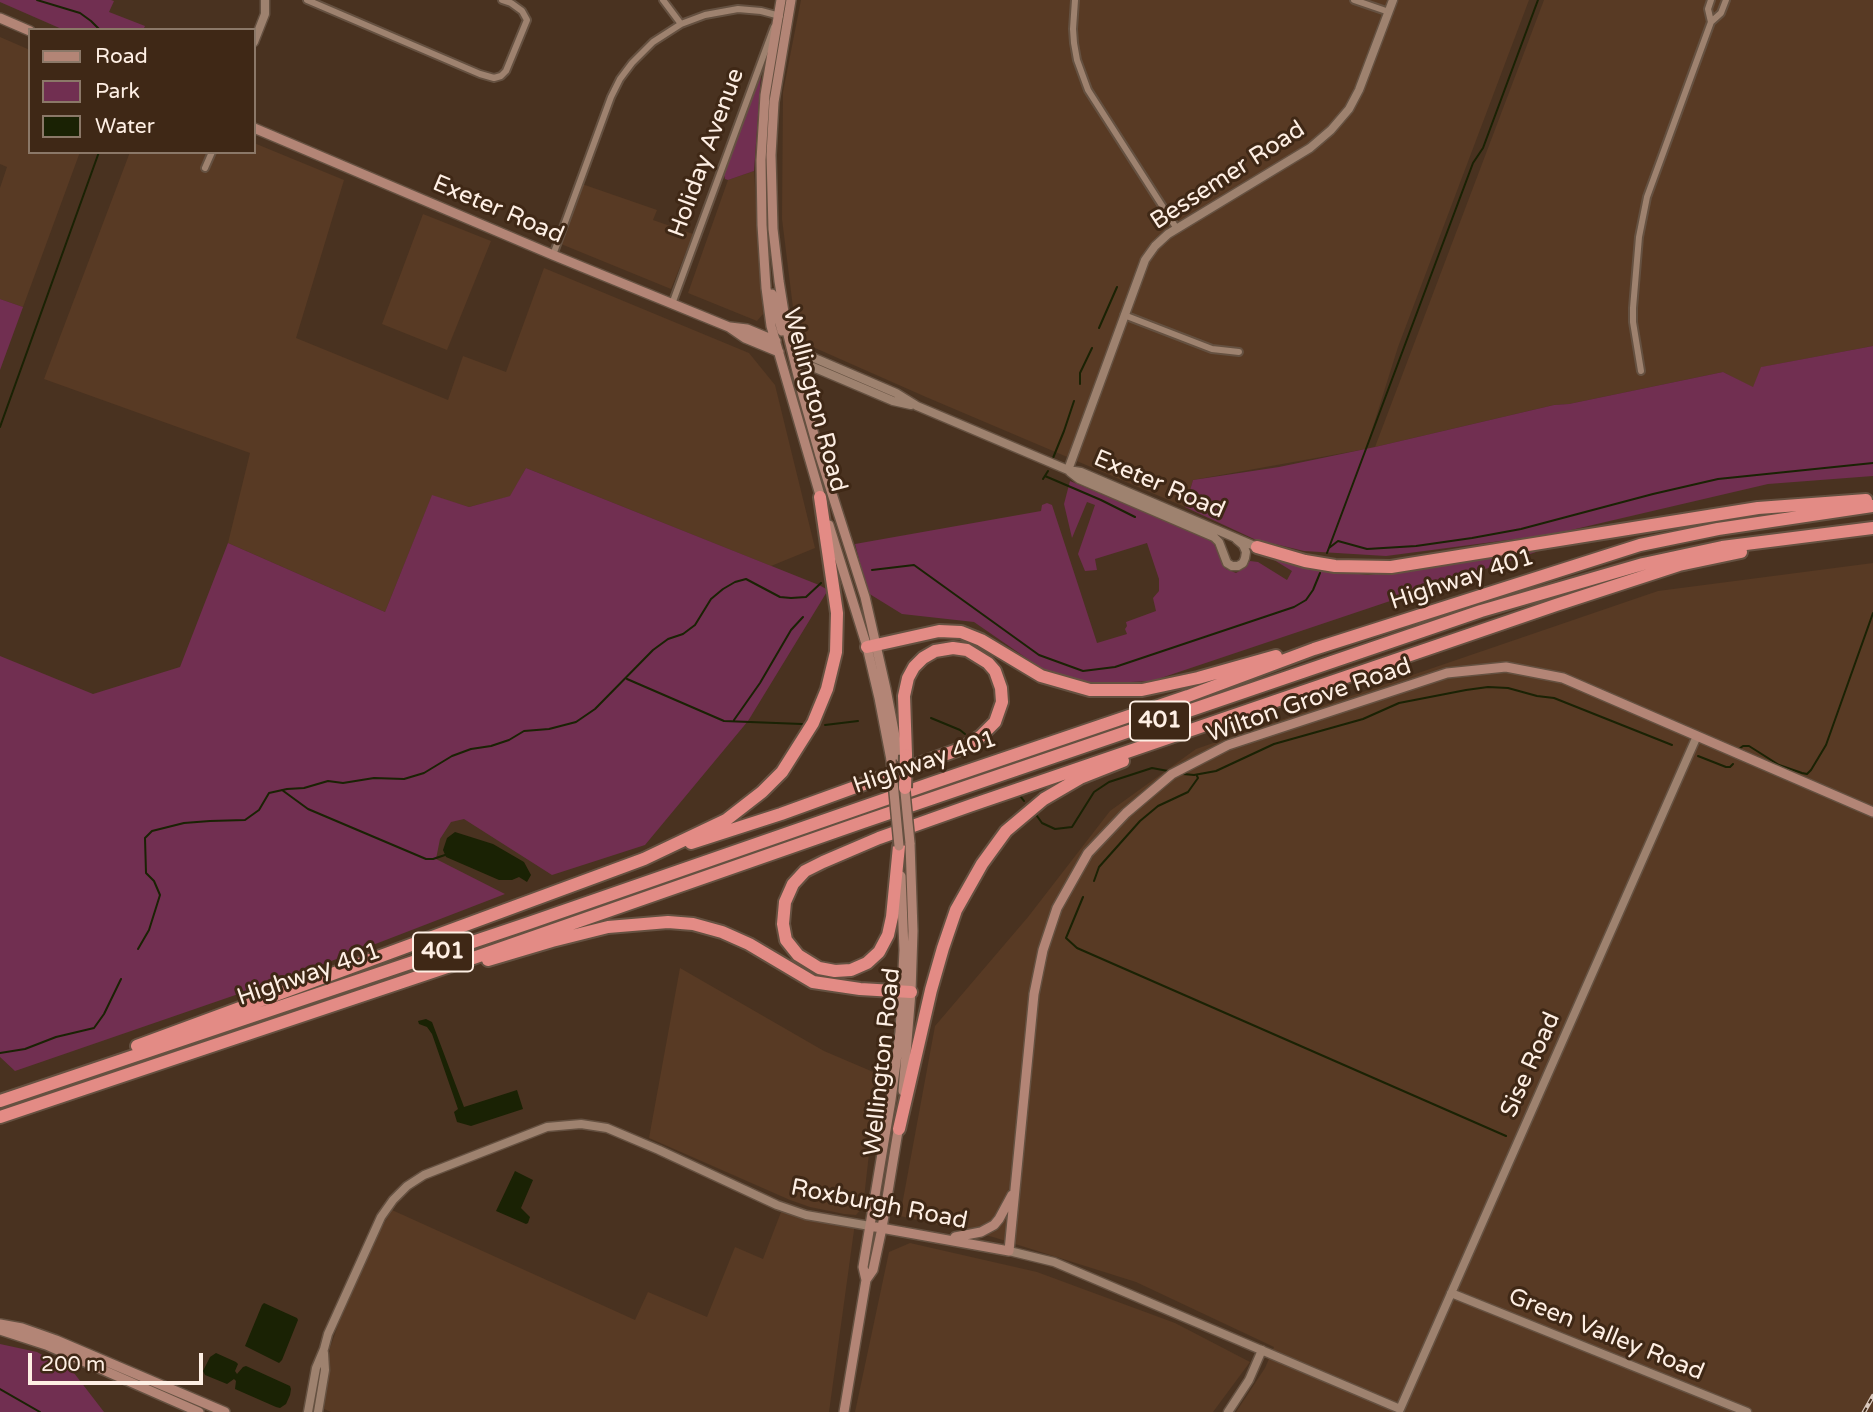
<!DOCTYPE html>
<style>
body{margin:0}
#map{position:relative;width:1873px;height:1412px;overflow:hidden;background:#493220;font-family:"Varela Round",sans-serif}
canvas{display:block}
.legend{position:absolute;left:28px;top:28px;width:228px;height:126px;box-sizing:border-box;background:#3f2816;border:2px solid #8b7868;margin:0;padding:9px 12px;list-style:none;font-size:21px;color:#feefe4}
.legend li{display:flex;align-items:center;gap:14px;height:35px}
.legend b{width:35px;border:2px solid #8b7868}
.scale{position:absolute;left:28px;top:1353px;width:175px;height:32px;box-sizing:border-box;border:4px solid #feefe4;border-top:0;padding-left:9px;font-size:21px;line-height:24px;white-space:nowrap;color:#feefe4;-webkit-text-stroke:5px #3f2816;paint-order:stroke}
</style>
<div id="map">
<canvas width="1873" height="1412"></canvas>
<ul class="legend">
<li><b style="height:9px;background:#b38576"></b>Road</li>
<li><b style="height:19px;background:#712f51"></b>Park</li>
<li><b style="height:19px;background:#1a2204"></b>Water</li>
</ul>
<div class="scale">200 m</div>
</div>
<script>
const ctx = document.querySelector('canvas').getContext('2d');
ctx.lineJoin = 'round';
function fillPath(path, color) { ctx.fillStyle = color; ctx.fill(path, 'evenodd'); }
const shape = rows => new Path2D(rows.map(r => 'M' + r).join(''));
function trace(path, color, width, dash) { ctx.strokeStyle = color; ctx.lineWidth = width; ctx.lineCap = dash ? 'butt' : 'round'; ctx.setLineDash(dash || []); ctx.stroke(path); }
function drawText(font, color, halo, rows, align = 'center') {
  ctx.font = font + ' "Varela Round",sans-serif'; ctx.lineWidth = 6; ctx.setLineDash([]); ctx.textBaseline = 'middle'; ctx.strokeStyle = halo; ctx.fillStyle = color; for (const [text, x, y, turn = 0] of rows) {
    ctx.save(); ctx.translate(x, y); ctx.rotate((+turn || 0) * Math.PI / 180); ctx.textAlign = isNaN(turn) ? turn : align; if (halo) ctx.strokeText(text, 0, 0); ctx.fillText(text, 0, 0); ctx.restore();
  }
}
const built = shape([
 [801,0,1529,0,1398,347,1366,449,1193,480,1185,507,926,397,797,340,782,219,783,92],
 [1544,0,1873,0,1873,346,1762,367,1753,388,1723,372,1569,404,1554,405,1375,447],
 [0,37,30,50,30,152,80,152,23,307,0,299,0,188,7,167,0,164],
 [254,143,344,180,296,338,448,400,463,356,506,372,544,268,749,353,775,385,815,548,771,566,526,468,511,496,469,507,432,496,385,612,228,543,250,453,44,379,130,152,254,152],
 [754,171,763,314,757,321,688,293,728,180],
 [582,184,657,210,653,220,693,234,671,289,561,244],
 [423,214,491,241,447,350,382,324],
 [1873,563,1873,1412,1236,1412,1265,1368,1274,1347,1136,1282,993,1237,900,1216,935,1026,1028,917,1110,811,1196,749,1658,591],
 [680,968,824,1051,878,1074,863,1207,856,1215,844,1214,810,1207,790,1200,649,1138],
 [783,1207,855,1223,829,1412,331,1412,324,1409,330,1348,338,1325,377,1235,392,1210,635,1320,648,1292,707,1317,735,1247,763,1259],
 [910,1243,1037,1272,1175,1323,1250,1362,1213,1412,855,1412,889,1252]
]);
const green = shape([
 [0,0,111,0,114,1,109,12,145,26,143,30,64,30,0,2],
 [761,74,754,171,728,180,725,179,724,175],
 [0,299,23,307,0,370],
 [1873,346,1873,476,1768,484,1554,534,1386,556,1304,551,1254,539,1185,507,1193,480,1279,467,1375,447,1554,405,1569,404,1723,372,1753,387,1761,367],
 [526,468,819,585,828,590,748,721,645,845,552,875,464,819,451,822,440,839,436,859,505,894,308,970,15,1071,0,1057,0,656,93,694,180,667,228,543,385,612,432,495,469,507,510,496],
 [1070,481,1212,540,1226,569,1236,573,1243,569,1250,561,1258,562,1287,580,1292,571,1266,555,1304,567,1368,575,1539,551,1152,681,1090,684,1069,681,1045,671,974,622,902,614,868,593,855,544,1041,511,1042,505,1047,503,1052,505,1097,643,1127,634,1125,629,1127,626,1126,622,1156,611,1153,598,1159,591,1159,579,1147,543,1095,559,1097,570,1085,571,1078,554,1095,505,1087,502,1072,538,1064,504],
 [0,1344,37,1352,74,1373,104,1412,0,1412]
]);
const water = shape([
 [455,832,493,844,524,862,531,875,527,882,519,877,512,880,499,880,446,857,443,850,447,838],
 [426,1019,432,1022,464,1107,517,1090,523,1109,471,1126,457,1122,454,1112,458,1109,432,1034,427,1027,419,1024,418,1021],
 [515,1171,533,1180,521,1208,530,1217,528,1223,526,1224,496,1211],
 [264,1303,297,1318,298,1320,282,1360,279,1363,245,1346,262,1305],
 [216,1353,236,1362,238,1364,235,1371,237,1374,243,1367,246,1366,290,1386,291,1389,290,1395,286,1404,280,1408,276,1407,235,1389,236,1381,234,1379,227,1384,205,1375,203,1371,210,1357]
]);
const stream = shape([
 [37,0,80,13,91,21,100,30],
 [1099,328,1117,287],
 [1080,384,1080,373,1092,348],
 [0,427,99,152],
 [1053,458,1064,431,1074,401],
 [1045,476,1101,500,1135,517],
 [1043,479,1048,471],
 [1329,548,1338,541,1367,549,1416,546,1472,538,1521,529,1653,494,1718,479,1873,463],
 [1327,553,1473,163,1483,148,1538,0],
 [872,570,914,565,1039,655,1083,671,1115,667,1294,607,1306,600,1313,590,1320,573],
 [627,679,724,721,802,724],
 [931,718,960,730,965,734],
 [734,720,760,683,791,630,803,617],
 [825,725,858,721],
 [1739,749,1743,746,1749,746,1779,765,1802,773,1807,774,1811,770,1826,745,1873,613],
 [1698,756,1726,767,1730,767,1733,764],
 [1183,774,1194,775,1216,771,1274,744,1363,719,1399,703,1466,690,1488,687,1508,688,1537,696,1554,698,1672,745],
 [282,790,308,809,426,859,433,859,445,855],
 [1021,797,1024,801],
 [1037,816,1042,823,1055,829,1072,827,1094,792,1109,782,1152,768,1168,771],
 [1094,881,1099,867,1140,821,1158,806,1188,792,1198,778,1197,776],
 [1083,897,1066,938,1077,948,1506,1136],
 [138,949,149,930,160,895,154,881,146,873,145,838,152,831,184,823,210,821,245,820,259,810,269,793,287,789,304,788,328,781,343,783,374,778,404,779,424,773,452,756,471,749,491,746,509,740,524,731,549,729,576,722,595,709,653,650,668,639,683,634,695,625,711,599,723,589,735,582,746,579,780,597,791,598,806,597,821,583],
 [0,1053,25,1049,56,1037,94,1028,104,1014,121,979],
 [0,1389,40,1412]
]);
const minor = shape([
 [307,0,480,74,494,78,501,76,506,71,527,20,522,11,511,3,502,0],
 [663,0,681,24],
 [1075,0,1073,29,1074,43,1077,60,1088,90,1177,229],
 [1354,0,1389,12],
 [1711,22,1708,9,1711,0],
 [205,168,212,152],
 [553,255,611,97,620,79,632,63,653,42,681,24,705,15,738,9,761,11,780,16],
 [672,304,774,27],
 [1124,315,1212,349,1239,352],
 [1641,371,1633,322,1633,308,1639,237,1647,197,1711,22,1721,13,1726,0]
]);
const tertiary = shape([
 [254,42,265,14,265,0],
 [791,348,896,393,917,406,1068,470,1081,472,1257,547],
 [794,359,893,401,911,405],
 [1068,470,1145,260,1155,246,1168,234,1310,148,1331,130,1349,109,1359,90,1393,0],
 [1070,472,1079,479,1214,537,1219,542,1227,563,1232,566,1238,566,1243,563,1245,558,1246,552,1243,545,1237,540],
 [1009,1251,1054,1262,1400,1409,1697,736],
 [1451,1293,1747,1412],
 [308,1412,316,1368,324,1349,328,1334,381,1217,393,1200,407,1186,424,1175,547,1127,581,1124,607,1128,659,1150,777,1205,806,1215,870,1226],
 [318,1412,325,1370,324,1353],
 [1228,1412,1249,1380,1262,1350]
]);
const secondary = shape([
 [781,0,765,95,761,160,762,225,766,288,771,326,822,502],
 [791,0,774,102,771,155,773,229,779,281,787,331,802,392,820,456,865,597,886,689,899,757],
 [0,18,30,31],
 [254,128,553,255,729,327,745,338,779,352],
 [772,294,782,331],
 [730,327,747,329,776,341],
 [829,525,867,647,879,698,891,760],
 [903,1091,911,992,913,931,910,843],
 [870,1226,1009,1251,1034,994,1043,950,1057,908,1088,853,1126,813,1172,774,1228,745,1447,673,1506,667,1563,678,1873,812],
 [955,1237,981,1232,994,1225,999,1219,1012,1195],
 [866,1280,873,1270,882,1228,899,1125],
 [0,1324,22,1328,56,1340,225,1412],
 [0,1330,46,1345,199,1412],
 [844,1412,866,1280,863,1267,891,1100,900,1032,904,950,901,876]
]);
const motorway = shape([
 [1257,547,1305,561,1335,566,1391,567,1758,508,1866,500],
 [867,647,939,631,961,632,981,640,1041,676,1090,690,1142,690,1198,678,1276,656],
 [691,843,781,814,963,748,981,736,995,722,1002,702,1001,688,995,671,988,663,967,650,953,648,935,651,923,658,914,667,908,678,904,696,906,755],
 [899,846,892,917,888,935,879,952,867,963,851,970,835,971,819,968,798,955,786,940,783,924,785,902,793,884,805,871,823,862,879,838,972,805,1556,605,1679,565,1741,552],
 [488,960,552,941,608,927,668,922,693,924,722,932,749,944,813,982,860,989,911,992],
 [137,1046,644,859,726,820,762,792,782,772,813,723,827,689,836,652,837,613,820,497],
 [0,1101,529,923,932,783,1188,696,1314,649,1640,545,1718,529,1873,506],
 [0,1117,459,963,863,822,1481,611,1643,564,1722,547,1873,528],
 [899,1129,931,990,943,948,956,910,982,864,1006,831,1044,799,1080,778,1123,761]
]);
const rail = shape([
 [1864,1412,1873,1396]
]);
const secondaryBridge = shape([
 [891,760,899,846],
 [904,782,910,843]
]);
const motorwayBridge = shape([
 [905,788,906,755]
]);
const shields = [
 [1160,721,60],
 [443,952,60]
];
const shieldNames = [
 ["401",1160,721],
 ["401",443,952]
];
const streetNames = [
 ["Holiday Avenue",707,153,-70],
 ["Bessemer Road",1228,176,-33],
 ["Exeter Road",498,210,23],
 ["Wellington Road",814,400,75],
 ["Exeter Road",1159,485,23],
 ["Highway 401",1462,580,-18],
 ["Wilton Grove Road",1309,701,-19],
 ["Highway 401",925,763,-19],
 ["Highway 401",309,975,-19],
 ["Wellington Road",883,1062,-84],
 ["Sise Road",1531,1065,-66],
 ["Roxburgh Road",879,1205,11],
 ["Green Valley Road",1606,1335,22]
];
fillPath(built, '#583a24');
fillPath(green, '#712f51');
fillPath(water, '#1a2204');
trace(stream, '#1a2204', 2);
trace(minor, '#655141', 10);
trace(tertiary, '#655141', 11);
trace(secondary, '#655141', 12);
trace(motorway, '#655141', 16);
trace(minor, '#9e826f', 6);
trace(tertiary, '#9e826f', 8);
trace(secondary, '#b38576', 9);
trace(motorway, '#e38b85', 12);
trace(rail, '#d9c8bc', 4.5);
trace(rail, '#3f2816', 2, [5]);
trace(secondaryBridge, '#655141', 12, []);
trace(motorwayBridge, '#655141', 16, []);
trace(secondaryBridge, '#b38576', 9);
trace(motorwayBridge, '#e38b85', 12);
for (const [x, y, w] of shields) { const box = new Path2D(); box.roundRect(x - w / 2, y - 19.5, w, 39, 5); ctx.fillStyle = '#3f2816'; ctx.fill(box); trace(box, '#feefe4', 2); }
drawText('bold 23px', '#feefe4', null, shieldNames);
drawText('24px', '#feefe4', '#3f2816', streetNames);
</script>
